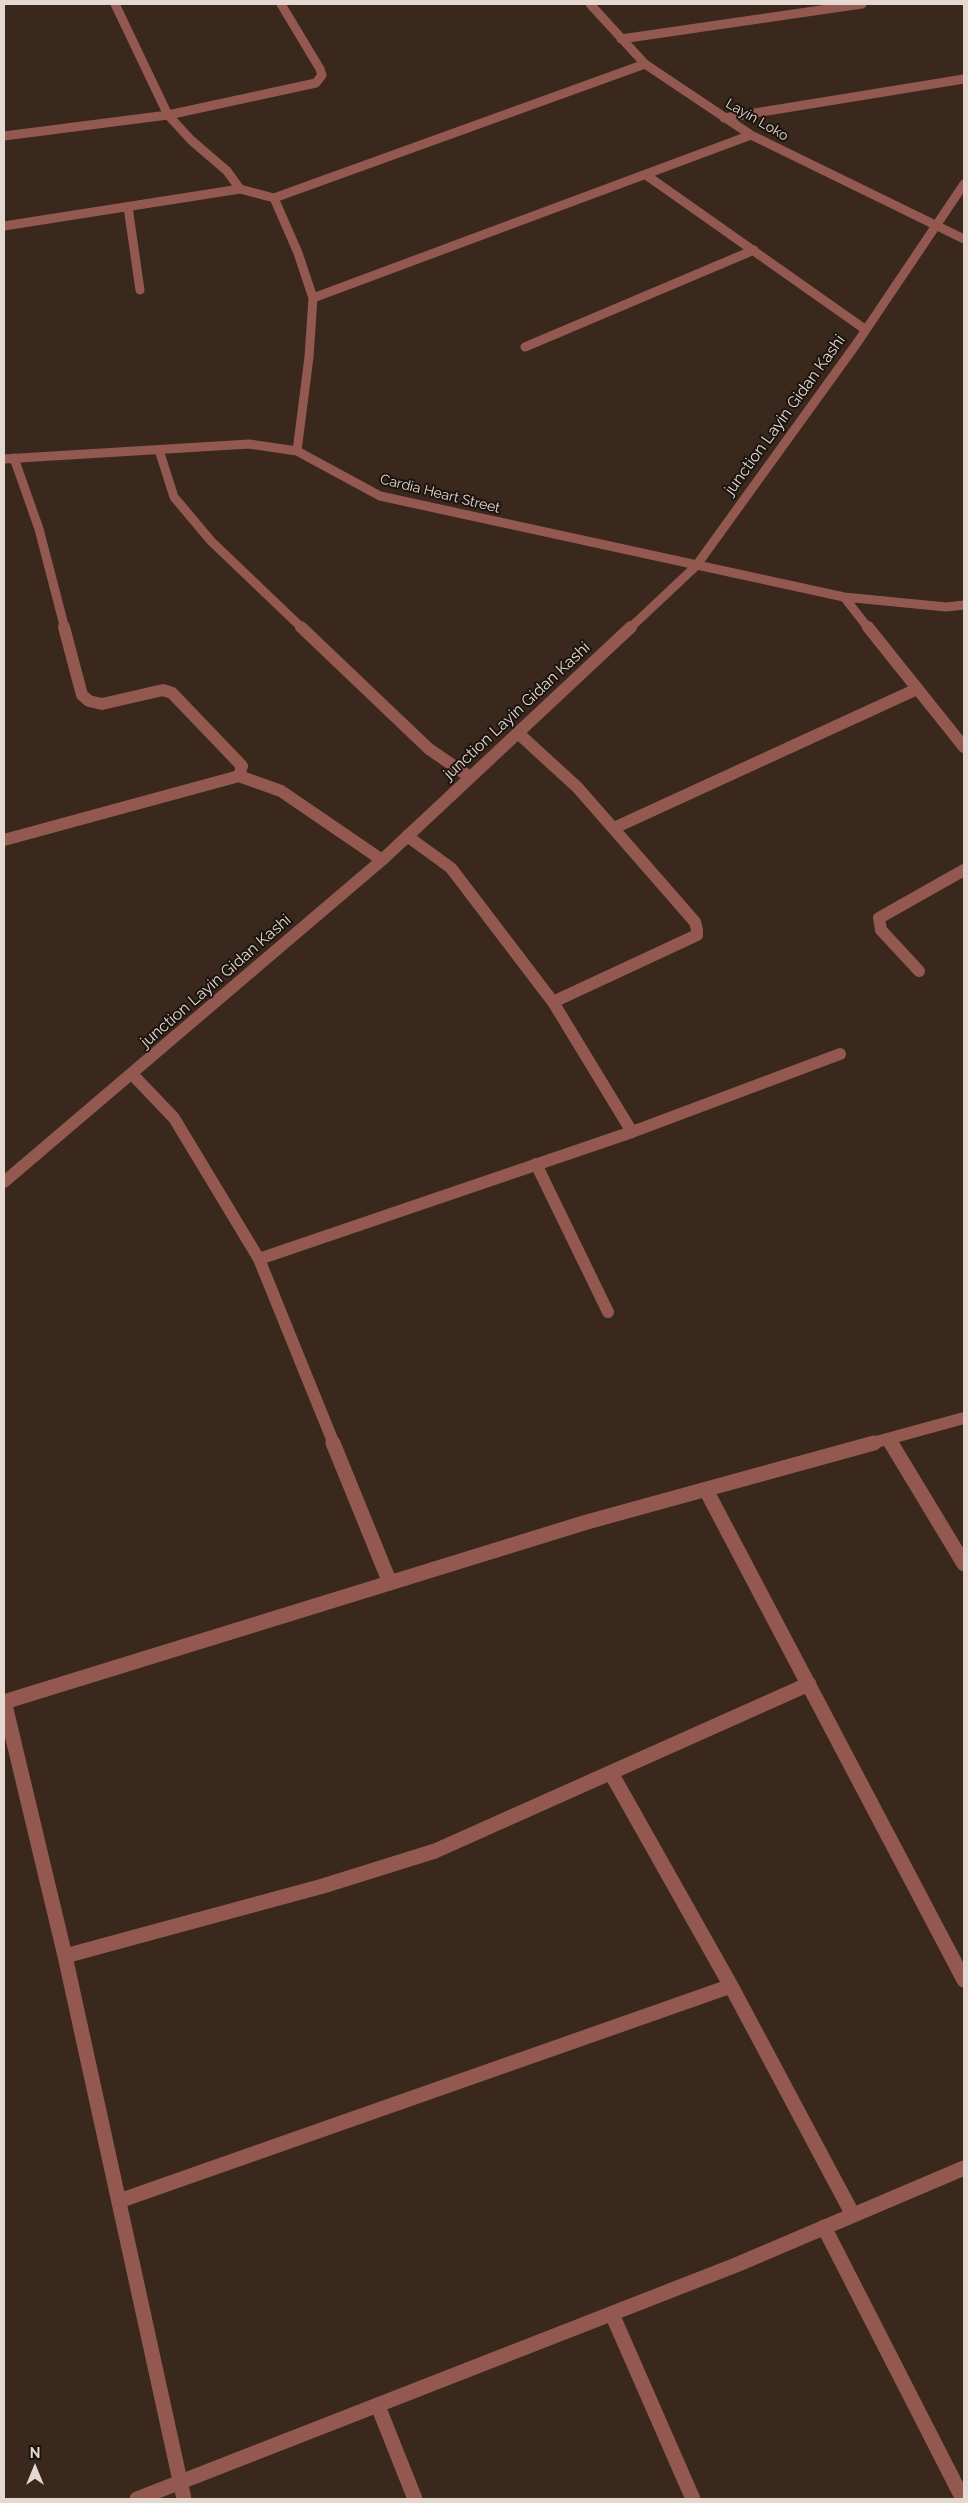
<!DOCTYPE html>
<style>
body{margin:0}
#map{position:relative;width:968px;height:2503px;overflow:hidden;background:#3a281c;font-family:Raleway,sans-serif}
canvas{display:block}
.frame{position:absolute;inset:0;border:5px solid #e4d8d0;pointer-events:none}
.north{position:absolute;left:10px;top:2443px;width:50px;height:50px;-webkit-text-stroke:4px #1b130e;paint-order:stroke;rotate:0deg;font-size:14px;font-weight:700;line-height:20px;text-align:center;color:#e4d8d0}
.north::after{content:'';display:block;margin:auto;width:18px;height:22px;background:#e4d8d0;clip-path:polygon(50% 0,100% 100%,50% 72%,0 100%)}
</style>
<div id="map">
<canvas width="968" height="2503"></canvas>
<div class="frame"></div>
<div class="north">N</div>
</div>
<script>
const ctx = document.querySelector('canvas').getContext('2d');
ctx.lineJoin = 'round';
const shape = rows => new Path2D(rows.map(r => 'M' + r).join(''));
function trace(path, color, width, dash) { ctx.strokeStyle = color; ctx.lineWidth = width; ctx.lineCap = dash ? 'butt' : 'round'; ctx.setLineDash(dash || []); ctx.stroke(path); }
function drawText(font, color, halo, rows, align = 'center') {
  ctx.font = font + ' Raleway,sans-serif'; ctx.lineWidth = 4; ctx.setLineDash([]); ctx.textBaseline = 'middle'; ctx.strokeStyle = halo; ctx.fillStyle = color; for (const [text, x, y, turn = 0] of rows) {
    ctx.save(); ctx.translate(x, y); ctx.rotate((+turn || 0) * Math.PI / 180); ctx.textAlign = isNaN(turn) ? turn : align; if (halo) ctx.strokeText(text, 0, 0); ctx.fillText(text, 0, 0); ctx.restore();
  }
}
const minorFar2 = shape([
 [115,4,168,115,191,140,227,171,240,189],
 [590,4,645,64,751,135,964,239],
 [621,39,862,4],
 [724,118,964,79],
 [4,136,168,115,316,83,322,75,320,69,281,4],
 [646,175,866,330],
 [274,198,298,253,313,298,309,357,297,451],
 [128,207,140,290],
 [4,226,240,189,274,198,645,64],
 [313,298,751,135],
 [525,347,754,250],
 [159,450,174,497,211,541,303,629],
 [14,458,39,529,65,629],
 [4,459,249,444,297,451,380,496,844,597,946,607,964,605],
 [844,597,869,629],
 [629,629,696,566,857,343,964,184]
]);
const minorFar1 = shape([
 [64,627,82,695,89,701,102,704,163,690,172,693,242,766,239,776],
 [301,627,429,749,470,777],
 [868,627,964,747],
 [518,733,578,788,695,922,697,930,697,935,553,1002],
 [614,828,917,689],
 [407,836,451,868,553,1002,632,1132],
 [4,840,239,776,281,791,382,860],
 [919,971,881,930,879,918,964,870],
 [132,1074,174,1118,259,1259,334,1444],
 [536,1164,608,1312],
 [4,1182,382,860,631,627],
 [259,1259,632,1132,840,1054],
 [889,1439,892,1444],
 [869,1444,964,1418]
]);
const minor = shape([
 [333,1443,390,1583],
 [891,1443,964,1564],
 [706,1490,964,1980],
 [4,1701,65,1956,184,2499],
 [4,1702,587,1522,874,1443],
 [611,1773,731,1986,853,2215],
 [65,1956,323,1886,435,1851,809,1684],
 [119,2201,731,1986],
 [824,2227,963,2499],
 [612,2314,693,2499],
 [378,2406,415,2499],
 [137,2499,736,2265,964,2168]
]);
const farStreetnames = [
 ["Layin Loko",757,120,30],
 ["Cardia Heart Street",440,494,14]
];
const streetNames = [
 ["junction Layin Gidan Kashi",785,415,-54],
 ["junction Layin Gidan Kashi",517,711,-43],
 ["junction Layin Gidan Kashi",216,981,-41]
];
trace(minorFar2, '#935951', 9);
trace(minorFar1, '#935951', 12);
trace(minor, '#935951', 15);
drawText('14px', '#e4d8d0', '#1b130e', farStreetnames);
drawText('16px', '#e4d8d0', '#1b130e', streetNames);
</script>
